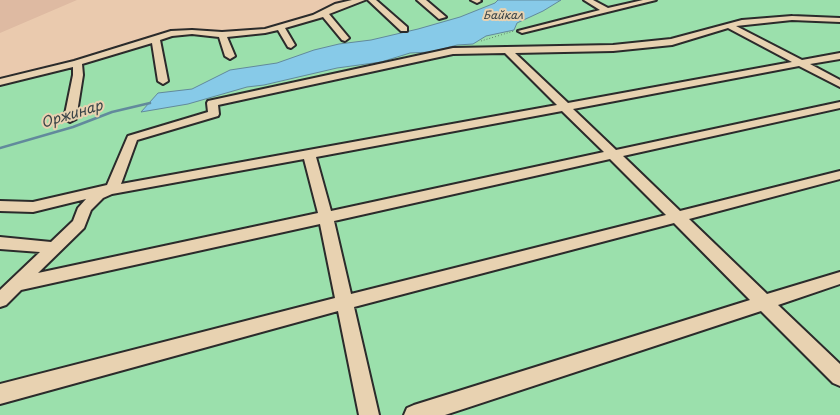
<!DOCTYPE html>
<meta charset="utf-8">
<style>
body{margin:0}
canvas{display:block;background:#eacaae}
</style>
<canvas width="840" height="415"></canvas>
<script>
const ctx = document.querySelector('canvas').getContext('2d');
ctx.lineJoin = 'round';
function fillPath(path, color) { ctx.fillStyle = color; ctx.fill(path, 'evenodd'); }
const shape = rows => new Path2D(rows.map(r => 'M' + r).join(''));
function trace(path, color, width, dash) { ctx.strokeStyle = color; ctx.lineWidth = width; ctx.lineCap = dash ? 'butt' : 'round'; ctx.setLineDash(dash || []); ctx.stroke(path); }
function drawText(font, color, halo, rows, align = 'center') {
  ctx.font = font + ' "Playpen Sans",sans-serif'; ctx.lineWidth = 4; ctx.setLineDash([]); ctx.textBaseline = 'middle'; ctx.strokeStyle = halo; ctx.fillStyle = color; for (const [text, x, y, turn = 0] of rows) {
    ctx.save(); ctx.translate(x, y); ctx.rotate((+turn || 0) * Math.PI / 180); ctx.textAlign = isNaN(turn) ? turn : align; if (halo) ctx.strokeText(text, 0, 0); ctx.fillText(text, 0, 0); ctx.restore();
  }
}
const built = shape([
 [0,0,77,0,0,33]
]);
const green = shape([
 [368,0,840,0,840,415,0,415,0,84,182,33,223,36,281,30]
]);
const water = shape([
 [498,0,561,0,543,11,517,23,514,30,486,36,473,44,457,45,431,52,410,53,381,62,337,68,264,85,247,87,188,104,141,112,158,93,192,89,230,70,277,63,314,50,339,44,371,40,418,29,460,17,495,3,498,0]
]);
const stream = shape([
 [0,148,73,127,112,112,150,103]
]);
const path = shape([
 [481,41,514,31]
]);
const minor = shape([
 [352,0,365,0,329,14,349,38,345,41,342,40,323,17,285,28,295,45,291,48,288,47,278,30,265,33,227,37,235,56,230,59,225,56,219,37,192,34,172,36,160,40,168,81,163,84,158,81,152,43,82,64,83,75,76,119,70,122,64,119,73,75,73,67,0,85,0,79,74,61,171,31,192,30,222,32,265,29,313,15,335,4,352,0],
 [368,0,376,0,407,27,407,31,401,31,368,0],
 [417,0,426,0,446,17,439,19,417,0],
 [471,0,480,0,481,1,477,3,471,0],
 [584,0,593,0,608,8,643,0,656,0,522,33,518,31,600,10,584,0],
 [792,16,840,18,840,22,792,20,736,26,802,60,840,53,840,59,810,64,840,80,840,87,799,66,573,109,616,150,840,102,840,108,623,156,680,211,840,171,840,179,689,219,767,294,840,272,840,284,778,305,840,364,840,386,833,383,761,311,445,415,404,415,407,408,414,405,750,300,674,223,354,307,379,415,359,415,338,311,0,404,0,384,335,298,320,224,21,290,6,305,0,307,0,290,40,252,0,249,0,237,51,242,73,221,78,208,86,199,33,212,0,211,0,201,33,202,107,185,128,136,208,112,207,103,208,101,453,48,613,45,671,39,742,20,792,16],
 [728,28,792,62,568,103,515,53,613,51,672,45,728,28],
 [505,53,557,105,121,184,137,140,218,116,219,114,218,105,453,54,505,53],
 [562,111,604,152,331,211,316,157,562,111],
 [304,159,318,213,38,273,84,228,91,210,103,198,112,194,304,159],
 [610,159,666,215,351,294,334,221,610,159]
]);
const farWaternames = [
 ["Байкал",503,16]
];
const waterNames = [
 ["Оржинар",72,115,-17]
];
fillPath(built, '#debaa2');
fillPath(green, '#9be0ac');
fillPath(water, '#87cae8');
trace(water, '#628a9c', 1);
trace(stream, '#628a9c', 2.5);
trace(minor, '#2b2b2b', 4);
trace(path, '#2b2b2b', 1, [0.5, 2.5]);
fillPath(minor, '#e8d2b1');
drawText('italic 11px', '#394347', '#e8d2b1', farWaternames);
drawText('italic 14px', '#394347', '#e8d2b1', waterNames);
</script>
